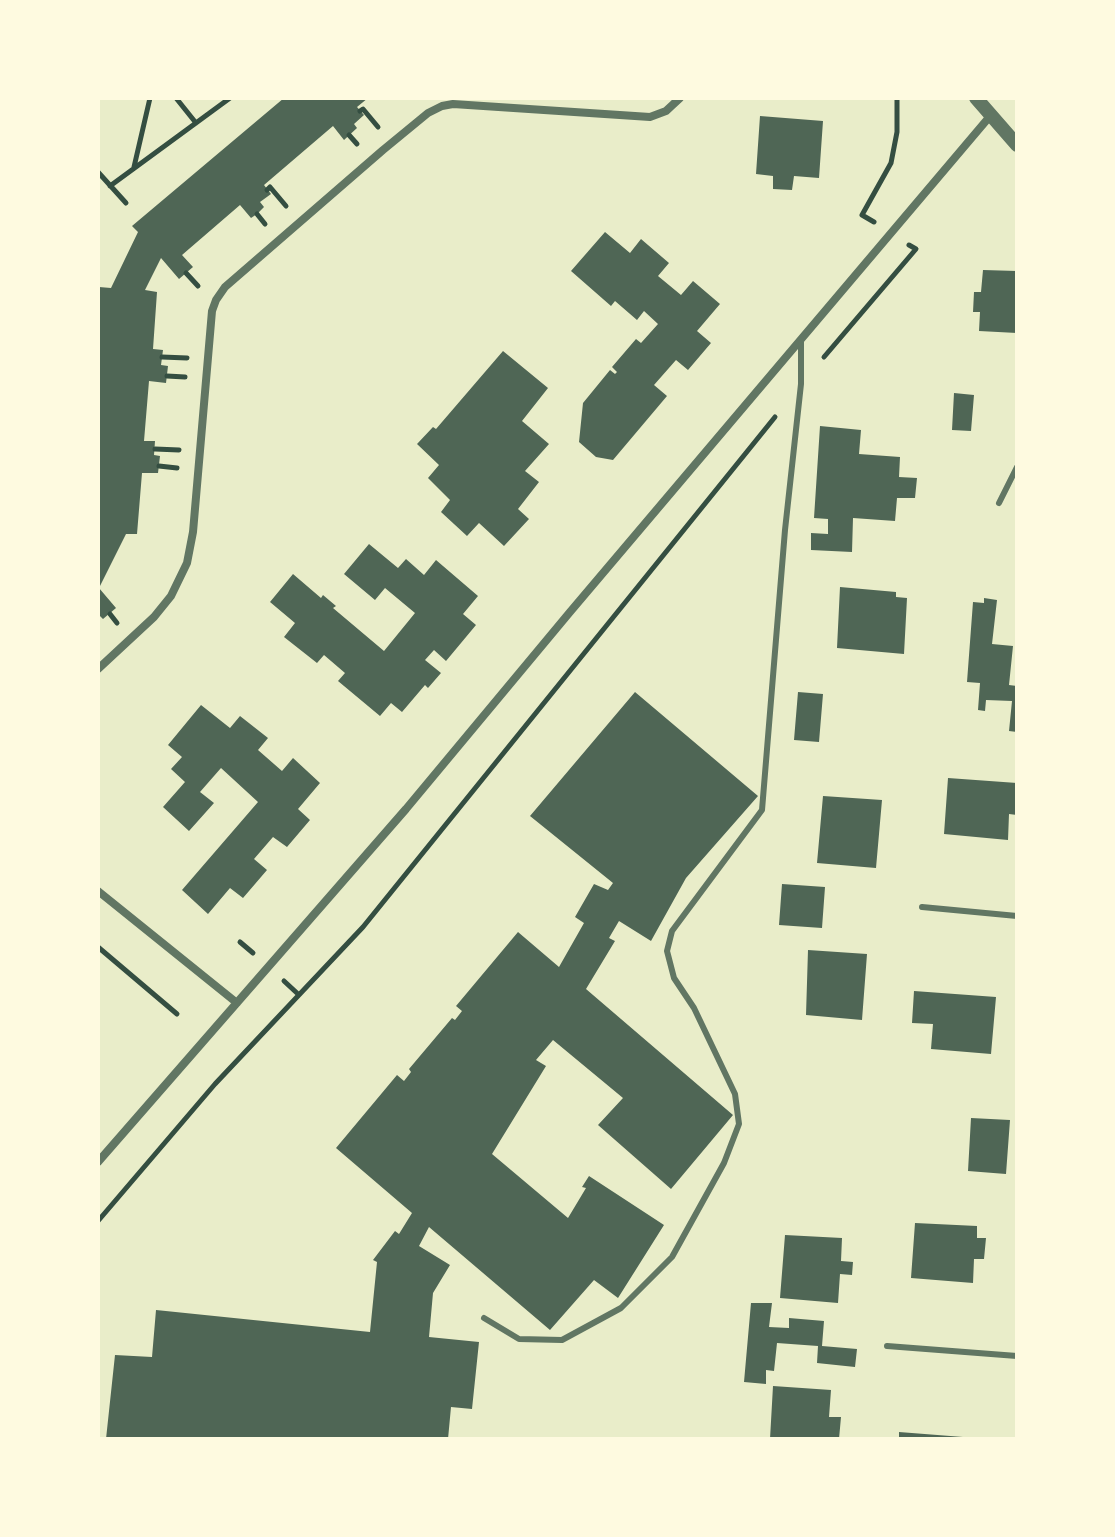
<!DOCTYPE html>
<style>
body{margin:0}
#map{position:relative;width:1115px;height:1537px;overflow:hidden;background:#e9edc9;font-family:Raleway,sans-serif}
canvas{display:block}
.frame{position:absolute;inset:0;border:100px solid #fefae0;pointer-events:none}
</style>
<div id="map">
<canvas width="1115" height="1537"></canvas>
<div class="frame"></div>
</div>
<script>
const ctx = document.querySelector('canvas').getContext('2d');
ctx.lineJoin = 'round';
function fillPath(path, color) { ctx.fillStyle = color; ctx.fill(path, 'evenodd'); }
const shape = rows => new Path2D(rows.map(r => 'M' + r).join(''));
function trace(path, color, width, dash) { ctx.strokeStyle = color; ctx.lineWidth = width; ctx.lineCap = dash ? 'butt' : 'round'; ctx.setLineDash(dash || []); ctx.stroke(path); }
const building = shape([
 [284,98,368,98,357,107,364,115,354,124,357,128,344,140,333,126,264,185,271,194,260,202,264,207,257,214,251,218,240,205,182,255,193,267,179,279,161,258,145,290,157,292,153,349,163,350,161,365,168,366,166,383,149,381,144,441,155,441,154,455,160,456,158,473,142,473,137,534,126,534,99,588,116,608,103,619,98,614,99,287,111,288,138,232,132,226],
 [760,116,823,121,819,178,794,176,792,190,773,189,773,176,756,174],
 [605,232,630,253,641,239,669,263,658,276,681,295,693,281,720,304,697,331,711,343,688,370,676,360,654,385,667,396,613,460,596,457,579,442,583,403,610,370,615,374,617,372,612,367,636,339,641,343,658,324,644,311,637,320,615,301,611,306,571,271],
 [983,270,1017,271,1017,333,979,331,980,312,973,312,974,292,981,292],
 [503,351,548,388,522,421,549,444,525,471,539,482,518,509,529,519,504,546,479,523,467,536,441,512,450,500,428,478,439,465,417,444,433,427,436,429],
 [954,393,974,395,971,431,952,430],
 [820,426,861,430,859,454,900,457,899,477,917,478,915,498,897,498,895,521,853,518,852,552,811,550,811,533,828,534,828,519,814,518],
 [369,544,398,568,406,559,424,575,436,560,478,596,463,614,476,625,446,661,434,650,425,660,441,673,428,688,425,685,402,712,391,703,380,716,338,681,345,673,324,655,317,663,284,637,295,623,270,602,293,574,321,598,323,595,336,606,333,608,384,651,415,613,385,588,375,600,344,574],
 [840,587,896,592,896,597,907,598,904,654,837,648],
 [984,598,997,600,992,644,1013,646,1009,685,1017,686,1017,732,1009,731,1012,701,986,700,985,711,978,710,980,683,967,682,973,602,984,603],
 [635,692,758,796,686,878,651,941,619,921,609,938,615,941,586,989,733,1115,671,1189,598,1125,623,1098,553,1040,536,1060,546,1066,492,1154,568,1218,586,1188,582,1187,589,1176,664,1225,618,1298,594,1280,550,1330,429,1227,419,1246,450,1265,433,1293,429,1337,479,1342,472,1409,451,1407,448,1439,106,1439,115,1355,152,1357,156,1310,370,1332,377,1262,373,1260,395,1231,399,1234,412,1213,336,1148,397,1075,404,1081,411,1072,409,1069,452,1018,455,1020,462,1011,456,1006,518,932,559,967,584,923,575,917,594,884,608,890,613,883,530,816],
 [798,692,823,694,819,742,794,740],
 [201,705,230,728,240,716,268,738,258,750,282,771,293,758,320,783,298,809,310,820,287,847,273,837,254,859,267,870,243,898,230,888,208,914,182,890,258,802,221,768,200,792,214,803,189,831,163,807,185,782,171,769,182,757,168,745],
 [948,778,1017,783,1017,815,1009,814,1008,840,944,834],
 [823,796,882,800,876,868,817,863],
 [782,884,825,887,822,928,779,925],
 [808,950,867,954,862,1020,806,1015],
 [914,991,996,997,991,1054,931,1049,933,1024,912,1023],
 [971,1118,1010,1120,1006,1174,968,1171],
 [915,1223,977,1226,977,1238,986,1238,984,1259,974,1259,973,1283,911,1278],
 [785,1235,842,1238,841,1261,853,1262,852,1275,840,1274,838,1303,780,1298],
 [751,1303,772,1303,769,1327,789,1328,789,1318,824,1321,822,1346,857,1349,855,1367,817,1363,818,1346,777,1343,774,1371,766,1370,766,1384,744,1382],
 [773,1386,831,1390,829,1417,841,1417,839,1439,770,1439],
 [899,1432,963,1437,962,1439,899,1439]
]);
const path = shape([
 [176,98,196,123],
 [360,111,363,109,378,127],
 [349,135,357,144],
 [134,167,150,98],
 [98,172,126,203],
 [110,186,230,98],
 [267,190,270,187,286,206],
 [257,214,265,224],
 [874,222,862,215,891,163,897,132,897,98],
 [186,273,198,286],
 [162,357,187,358],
 [824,357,916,249,909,245],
 [167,376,185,377],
 [155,449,179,450],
 [159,466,177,468],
 [110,614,117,623],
 [240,942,253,953],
 [98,947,177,1014],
 [284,981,298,994],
 [98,1221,215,1084,363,927,775,417]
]);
const service = shape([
 [999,503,1017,467],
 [922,907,1017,916],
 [484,1318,519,1339,562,1340,621,1308,672,1257,724,1163,739,1124,735,1094,694,1008,674,978,667,951,672,931,762,810,785,530,801,384,801,341],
 [887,1346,1017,1356]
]);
const minor = shape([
 [98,669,154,617,171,596,187,563,193,532,212,311,216,300,225,287,383,150,428,113,442,106,453,104,650,117,666,111,680,98],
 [98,891,237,1003],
 [98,1162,406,809,570,612,991,115]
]);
const tertiary = shape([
 [976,98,1017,145]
]);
fillPath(building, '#4f6655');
trace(path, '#344e41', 5);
trace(service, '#617663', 6);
trace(minor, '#617663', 8);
trace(tertiary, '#617663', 14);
</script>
